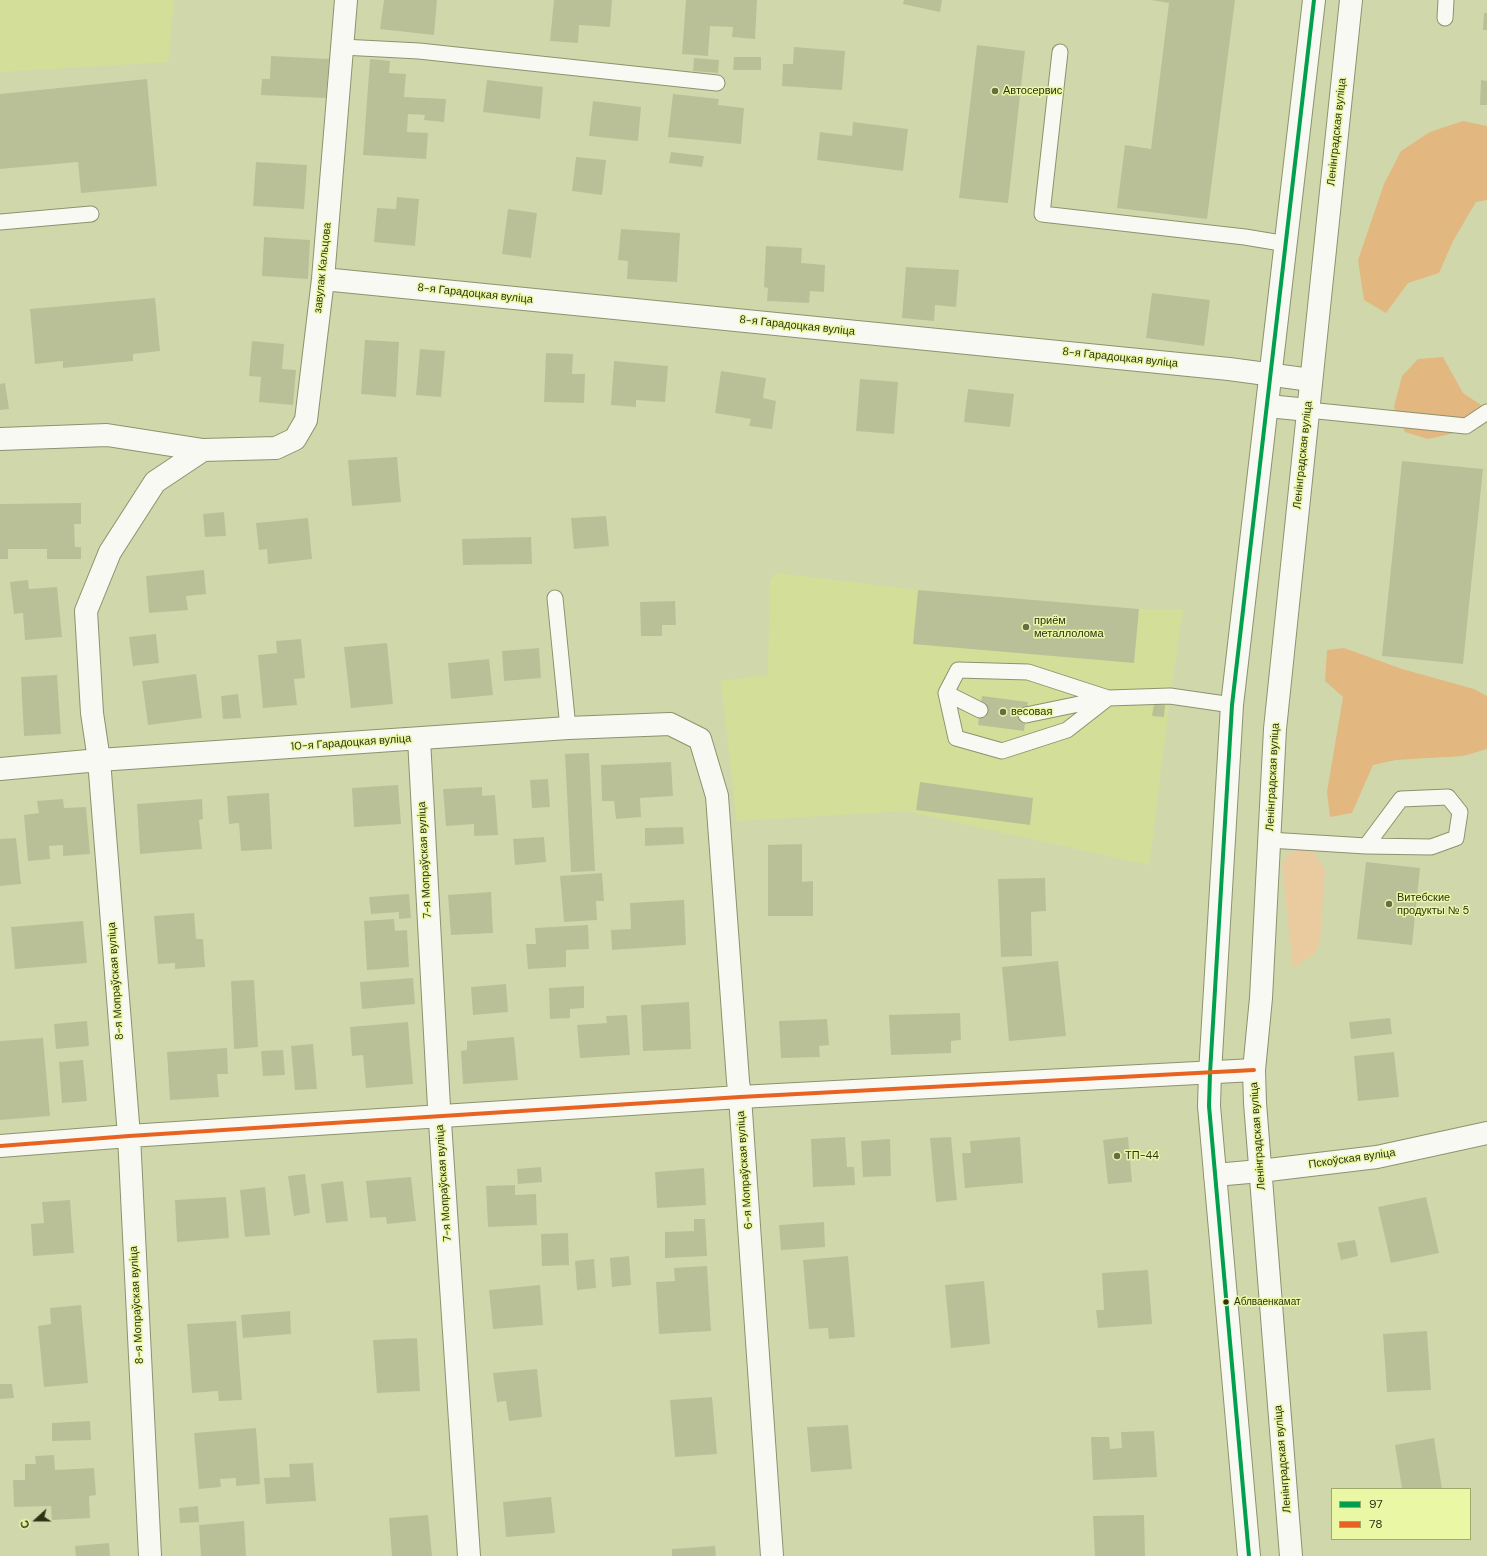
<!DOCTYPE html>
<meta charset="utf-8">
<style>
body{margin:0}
#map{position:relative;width:1487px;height:1556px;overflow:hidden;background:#d0d8ab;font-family:"DM Sans",sans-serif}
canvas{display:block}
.legend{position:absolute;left:1331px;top:1488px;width:140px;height:52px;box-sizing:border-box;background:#eaf8a6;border:1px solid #9ea96a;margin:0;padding:5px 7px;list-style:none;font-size:12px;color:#2d3210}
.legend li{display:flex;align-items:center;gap:8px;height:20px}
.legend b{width:20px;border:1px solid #9ea96a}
.north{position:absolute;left:16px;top:1500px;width:40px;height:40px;-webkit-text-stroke:3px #eaf8a6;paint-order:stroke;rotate:249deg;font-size:11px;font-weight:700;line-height:16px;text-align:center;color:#2d3210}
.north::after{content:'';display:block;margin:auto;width:14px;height:18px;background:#2d3210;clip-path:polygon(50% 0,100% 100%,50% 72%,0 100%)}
</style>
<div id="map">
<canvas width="1487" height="1556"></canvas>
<ul class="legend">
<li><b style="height:5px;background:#02a04e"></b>97</li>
<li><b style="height:5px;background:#e86221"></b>78</li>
</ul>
<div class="north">С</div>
</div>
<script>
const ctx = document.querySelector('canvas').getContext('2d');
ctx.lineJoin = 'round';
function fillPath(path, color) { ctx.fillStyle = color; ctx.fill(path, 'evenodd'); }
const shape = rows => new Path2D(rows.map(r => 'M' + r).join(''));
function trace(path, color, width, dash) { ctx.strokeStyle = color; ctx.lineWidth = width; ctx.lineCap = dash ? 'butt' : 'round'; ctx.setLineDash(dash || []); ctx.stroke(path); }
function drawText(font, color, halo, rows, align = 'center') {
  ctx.font = font + ' "DM Sans",sans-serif'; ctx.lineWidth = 3; ctx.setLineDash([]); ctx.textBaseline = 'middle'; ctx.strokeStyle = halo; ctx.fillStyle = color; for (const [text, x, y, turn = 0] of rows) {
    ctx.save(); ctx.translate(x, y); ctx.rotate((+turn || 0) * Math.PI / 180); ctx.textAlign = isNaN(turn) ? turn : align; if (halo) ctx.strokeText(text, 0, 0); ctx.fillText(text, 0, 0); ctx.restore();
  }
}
const built = shape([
 [0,0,174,0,168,62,0,72],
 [776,573,918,590,1139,609,1183,609,1170,696,1149,865,906,811,737,821,721,681,768,675,770,581]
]);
const green = shape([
 [1299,849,1314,852,1325,871,1320,943,1315,953,1293,968,1282,864,1289,854]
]);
const forest = shape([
 [1463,121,1487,126,1487,200,1476,202,1453,241,1439,273,1408,283,1386,313,1364,300,1358,260,1384,184,1401,151,1430,132],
 [1443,357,1463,393,1484,407,1481,427,1428,439,1405,432,1394,407,1402,376,1418,359],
 [1344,648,1402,669,1474,689,1487,696,1487,749,1463,756,1396,760,1373,765,1352,813,1330,817,1327,792,1343,697,1325,681,1327,650]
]);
const building = shape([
 [384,0,437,0,434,35,380,29],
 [554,0,612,0,610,27,579,25,578,43,550,41],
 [686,0,757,0,755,39,732,37,733,27,710,26,708,56,682,54],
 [904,0,942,0,940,12,903,4],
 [1151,0,1235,0,1207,219,1117,208,1125,145,1151,149,1169,3],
 [1484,13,1487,13,1487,30,1483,30],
 [977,45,1025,51,1008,203,959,198],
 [794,47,845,51,842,90,782,86,783,64,793,64],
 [271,56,329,59,326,98,261,95,262,79,270,79],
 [734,57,761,57,761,70,733,70],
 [694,58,719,60,718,73,693,71],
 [370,59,390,61,389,73,406,74,404,97,446,99,444,122,424,120,425,115,408,114,407,132,428,133,426,159,363,155],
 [147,79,157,186,81,193,78,162,0,169,0,94],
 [487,80,543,87,540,119,483,112],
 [1481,80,1487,81,1487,105,1480,105],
 [673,94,719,99,718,105,744,108,741,144,668,137],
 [593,101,641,107,638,141,589,136],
 [853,122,908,129,903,171,817,160,820,132,852,136],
 [671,152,704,156,702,167,669,163],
 [576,157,606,160,602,195,572,191],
 [256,162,307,165,304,209,253,206],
 [397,197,419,199,415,246,374,242,377,208,396,209],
 [508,209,537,213,531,258,502,254],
 [621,229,680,233,677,282,627,279,628,261,618,260],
 [264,237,310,240,308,279,262,276],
 [766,246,802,248,801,263,825,265,824,292,810,291,809,303,767,301,768,288,764,287],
 [906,267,959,270,956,307,935,305,934,321,902,318],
 [1152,293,1210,300,1204,346,1146,338],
 [155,298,160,351,133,354,133,361,63,368,63,361,35,364,30,309],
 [365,340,399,342,396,397,361,394],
 [252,341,284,344,282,369,296,370,293,405,259,402,261,377,249,376],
 [420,349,445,351,441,397,416,395],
 [546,353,573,354,572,374,585,374,584,403,544,402],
 [614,361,668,366,665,402,636,400,636,407,611,405],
 [721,371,766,378,763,398,776,401,772,429,749,426,751,419,715,413],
 [860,379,898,382,894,434,856,431],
 [5,383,9,409,0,410,0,384],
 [968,389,1014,394,1010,427,964,422],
 [397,457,401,502,352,506,348,460],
 [1402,461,1483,469,1463,664,1382,656],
 [81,503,81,524,74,524,75,547,81,547,81,559,47,559,47,549,8,549,8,559,0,559,0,504],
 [224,512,226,536,205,537,203,514],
 [606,516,609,546,574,549,571,518],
 [308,518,312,559,268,564,267,549,259,550,256,523],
 [531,537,532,564,463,565,462,539],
 [204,570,206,594,186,596,188,610,149,613,146,576],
 [28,580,29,589,57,587,62,637,25,640,23,613,14,614,10,582],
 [918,590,1139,609,1134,663,913,644],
 [675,601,676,625,662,625,662,636,641,636,640,602],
 [156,634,159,663,133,666,129,637],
 [301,639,305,678,294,679,297,705,263,708,258,655,277,653,276,641],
 [387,643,393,704,351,708,344,647],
 [539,648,541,678,504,681,502,651],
 [489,659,493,695,451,699,448,663],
 [196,674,202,718,148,725,142,681],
 [57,675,61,734,24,736,21,677],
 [238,694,241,718,223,719,221,696],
 [982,696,1028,702,1024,731,978,725],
 [1154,704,1165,705,1164,717,1152,716],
 [589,753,595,871,571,872,565,754],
 [671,762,673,796,640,798,641,817,616,819,614,801,602,801,601,765],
 [548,779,550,807,532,808,530,780],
 [920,782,1033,798,1030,825,916,810],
 [398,785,401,824,354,827,352,788],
 [482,787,482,796,495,795,498,835,474,836,474,824,446,826,443,789],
 [269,793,272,849,241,851,239,823,229,824,227,796],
 [63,799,64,808,86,807,90,854,63,856,63,845,49,846,50,859,28,861,24,815,39,813,37,801],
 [202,799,203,819,199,820,202,849,140,854,137,804],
 [683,827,684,844,645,846,645,828],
 [544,837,546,862,515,865,513,839],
 [16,838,21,884,0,886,0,839],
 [802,844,802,882,813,881,813,916,768,916,768,845],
 [1366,862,1420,868,1412,945,1357,939],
 [602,873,604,901,596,901,597,920,564,922,560,876],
 [1045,878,1046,911,1031,912,1032,956,1001,957,998,879],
 [491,892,493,933,451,935,448,895],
 [409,894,411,918,399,919,399,912,371,914,369,897],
 [684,900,686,945,612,950,611,930,631,929,630,903],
 [194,913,196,939,203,939,205,967,175,969,175,963,158,964,154,916],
 [394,919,395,931,407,930,409,967,367,970,364,921],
 [83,921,87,963,15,969,11,927],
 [588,925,589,949,566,950,566,967,528,969,526,944,536,944,535,928],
 [1058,961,1066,1036,1009,1041,1002,967],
 [413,978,415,1004,362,1009,360,982],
 [254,980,258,1047,234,1049,231,981],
 [506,984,508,1012,473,1015,471,987],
 [584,986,584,1008,570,1009,570,1018,550,1019,549,988],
 [689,1002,691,1049,643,1051,641,1005],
 [960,1013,961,1040,951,1041,951,1053,891,1055,889,1015],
 [627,1015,630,1055,580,1058,577,1025,607,1023,606,1016],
 [1390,1018,1392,1034,1351,1039,1349,1022],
 [827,1019,829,1045,819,1046,820,1057,781,1058,779,1021],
 [87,1021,89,1046,56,1049,54,1024],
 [408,1022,413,1084,366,1088,363,1055,352,1056,350,1027],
 [514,1037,518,1080,463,1084,461,1051,467,1050,467,1041],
 [43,1038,50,1116,0,1120,0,1041],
 [313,1044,317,1089,295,1090,291,1046],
 [227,1048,228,1074,217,1074,219,1097,170,1100,167,1052],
 [283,1050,285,1075,263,1076,261,1051],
 [1394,1052,1399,1097,1358,1101,1354,1056],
 [83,1060,87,1101,62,1103,59,1062],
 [845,1137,847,1167,854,1167,855,1185,813,1187,811,1139],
 [951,1137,957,1200,936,1202,930,1138],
 [1020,1137,1023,1183,965,1188,962,1153,971,1153,970,1141],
 [1128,1137,1132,1182,1108,1184,1103,1140],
 [890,1139,891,1176,863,1177,861,1141],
 [541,1167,542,1182,518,1184,517,1169],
 [704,1168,706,1205,657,1208,655,1172],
 [305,1174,310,1213,294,1216,288,1176],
 [411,1177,416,1221,387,1224,386,1217,370,1218,366,1181],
 [343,1181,348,1221,326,1223,321,1184],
 [515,1185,515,1195,536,1194,537,1225,488,1227,486,1186],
 [265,1187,270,1235,245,1237,240,1190],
 [226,1197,229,1238,177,1242,175,1200],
 [1426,1197,1439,1253,1391,1263,1378,1207],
 [70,1200,74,1253,33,1256,31,1224,44,1223,42,1202],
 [694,1219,705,1219,707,1256,665,1258,665,1232,694,1231],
 [824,1222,825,1247,781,1250,779,1225],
 [568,1233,569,1265,542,1266,541,1234],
 [1355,1240,1358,1256,1341,1260,1337,1243],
 [629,1256,631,1285,612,1287,610,1258],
 [848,1256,855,1337,829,1339,828,1328,809,1329,803,1260],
 [594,1259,596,1288,577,1290,575,1261],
 [707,1266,711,1331,659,1334,656,1282,675,1281,674,1268],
 [1148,1270,1152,1324,1098,1328,1096,1310,1104,1310,1102,1273],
 [984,1281,990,1344,951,1348,945,1285],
 [540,1285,543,1325,493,1329,489,1290],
 [81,1305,88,1383,44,1387,38,1326,51,1324,50,1308],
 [290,1311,291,1334,243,1338,241,1315],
 [236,1321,242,1400,219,1401,218,1391,192,1393,187,1324],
 [1427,1331,1431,1390,1387,1392,1383,1334],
 [417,1338,420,1391,377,1393,373,1340],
 [537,1369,542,1417,509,1421,506,1401,497,1402,493,1373],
 [0,1384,12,1384,14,1398,0,1399],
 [712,1397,717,1454,675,1457,670,1400],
 [90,1421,91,1440,52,1441,52,1423],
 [848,1425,852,1469,811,1472,807,1427],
 [256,1428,260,1484,236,1486,236,1478,220,1479,221,1487,199,1489,194,1433],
 [1154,1431,1157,1477,1093,1480,1091,1437,1109,1437,1110,1449,1122,1448,1121,1432],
 [1434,1438,1442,1489,1402,1489,1395,1445],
 [54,1455,55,1470,94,1468,96,1495,89,1496,90,1518,52,1520,51,1506,14,1507,13,1480,25,1480,25,1464,36,1464,35,1456],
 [313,1463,316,1501,266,1504,264,1478,290,1477,289,1464],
 [551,1497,555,1533,506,1537,503,1502],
 [198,1506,199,1522,180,1523,179,1508],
 [428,1515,432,1556,392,1556,389,1518],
 [1144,1515,1145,1556,1095,1556,1093,1516],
 [244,1521,246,1556,201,1556,199,1525],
 [109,1543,110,1556,76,1556,75,1546],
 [715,1546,716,1556,672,1556,672,1549]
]);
const service = shape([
 [1445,18,1446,0],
 [342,47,419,51,717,83],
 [1060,52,1042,214,1245,237,1287,244],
 [0,222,91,214],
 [1308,410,1466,426,1487,412],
 [555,598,568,728],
 [958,670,1028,672,1108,698,1067,730,1002,751,956,738,946,693,958,670],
 [946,693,980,710],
 [1026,715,1108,698,1170,696,1232,705],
 [1269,840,1366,846,1431,847,1456,838,1460,812,1448,797,1401,799,1366,846]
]);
const minor = shape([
 [323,279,1229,369,1311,380],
 [1268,406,1308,410],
 [0,439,107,435,203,450,276,448,295,439,306,420,323,279,346,0],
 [419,739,439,1107,469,1556],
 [0,769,99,760,568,728,670,724,700,739,717,796,738,1081,740,1097,772,1556],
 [0,1146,129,1136,740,1097,1254,1070],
 [150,1556,129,1136,99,760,92,713,86,611,110,552,155,482,203,450]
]);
const tertiary = shape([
 [1215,1175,1260,1171,1377,1157,1487,1133]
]);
const primary = shape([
 [1249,1556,1209,1106,1210,1073,1232,705,1314,0],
 [1291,1556,1255,1103,1254,1070,1261,998,1275,729,1351,0]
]);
const bus1 = shape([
 [1249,1556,1209,1106,1210,1073,1232,705,1314,0]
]);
const bus2 = shape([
 [0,1146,129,1136,740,1097,1254,1070]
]);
const markers = [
 [995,91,4,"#666c46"],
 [1026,627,4,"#666c46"],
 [1003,712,4,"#666c46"],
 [1389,904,4,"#666c46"],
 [1117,1156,4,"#666c46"],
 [1226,1302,3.5,"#2d3210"]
];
const busNames = [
 ["Аблваенкамат",1234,1302]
];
const poiNames = [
 ["Автосервис",1003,91],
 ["приём",1034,621],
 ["металлолома",1034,634],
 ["весовая",1011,712],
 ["Витебские",1397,898],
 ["продукты № 5",1397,911],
 ["ТП-44",1125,1156]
];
const streetNames = [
 ["Ленінградская вуліца",1337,132,-84],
 ["завулак Кальцова",323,268,-84],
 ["8-я Гарадоцкая вуліца",475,294,6],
 ["8-я Гарадоцкая вуліца",797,326,6],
 ["8-я Гарадоцкая вуліца",1120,358,6],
 ["Ленінградская вуліца",1303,455,-84],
 ["10-я Гарадоцкая вуліца",351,743,-4],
 ["Ленінградская вуліца",1273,777,-87],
 ["7-я Мопраўская вуліца",425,860,-93],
 ["8-я Мопраўская вуліца",116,981,-94],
 ["Ленінградская вуліца",1258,1136,-94],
 ["Пскоўская вуліца",1352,1159,-8],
 ["6-я Мопраўская вуліца",745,1170,-94],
 ["7-я Мопраўская вуліца",444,1183,-94],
 ["8-я Мопраўская вуліца",137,1305,-93],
 ["Ленінградская вуліца",1283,1459,-95]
];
fillPath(built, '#d3df99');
fillPath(green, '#e9cb9f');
fillPath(forest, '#e2b780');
fillPath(building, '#b9c098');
trace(service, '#8d926e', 17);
trace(minor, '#8d926e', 24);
trace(tertiary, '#8d926e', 24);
trace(primary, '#8d926e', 24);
trace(service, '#f8f9f2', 15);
trace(minor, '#f8f9f2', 22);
trace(tertiary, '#f8f9f2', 22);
trace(primary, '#f8f9f2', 22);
trace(bus1, '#02a04e', 4);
trace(bus2, '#e86221', 4);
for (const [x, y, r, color] of markers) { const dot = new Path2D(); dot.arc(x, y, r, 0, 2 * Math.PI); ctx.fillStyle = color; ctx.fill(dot); trace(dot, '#eaf8a6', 1.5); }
drawText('10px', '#2d3210', '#eaf8a6', busNames, 'left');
drawText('11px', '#2d3210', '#eaf8a6', poiNames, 'left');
drawText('11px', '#2d3210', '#eaf8a6', streetNames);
</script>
